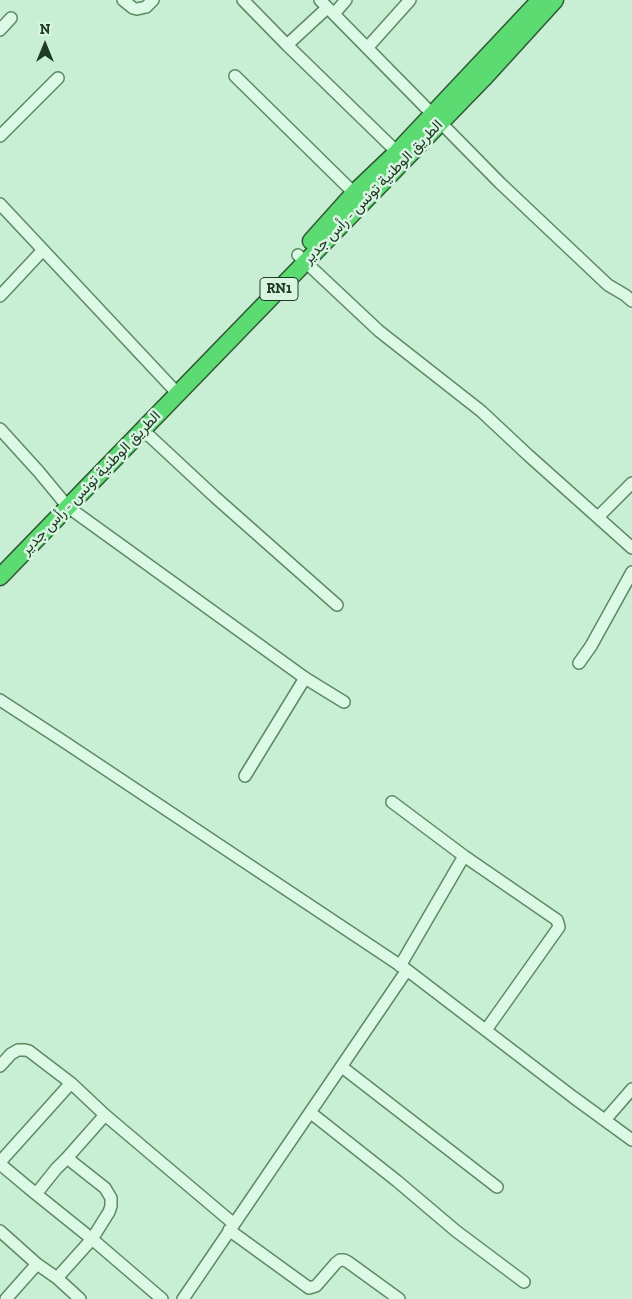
<!DOCTYPE html>
<meta charset="utf-8">
<style>
body{margin:0}
#map{position:relative;width:632px;height:1299px;overflow:hidden;background:#c8eed4;font-family:"Zilla Slab",serif}
canvas{display:block}
.north{position:absolute;left:20px;top:20px;width:50px;height:50px;-webkit-text-stroke:4px #d7f5e1;paint-order:stroke;rotate:0deg;font-size:14px;font-weight:700;line-height:20px;text-align:center;color:#203a23}
.north::after{content:'';display:block;margin:auto;width:18px;height:22px;background:#203a23;clip-path:polygon(50% 0,100% 100%,50% 72%,0 100%)}
</style>
<div id="map">
<canvas width="632" height="1299"></canvas>
<div class="north">N</div>
</div>
<script>
const ctx = document.querySelector('canvas').getContext('2d');
ctx.lineJoin = 'round';
const shape = rows => new Path2D(rows.map(r => 'M' + r).join(''));
function trace(path, color, width, dash) { ctx.strokeStyle = color; ctx.lineWidth = width; ctx.lineCap = dash ? 'butt' : 'round'; ctx.setLineDash(dash || []); ctx.stroke(path); }
function drawText(font, color, halo, rows, align = 'center') {
  ctx.font = font + ' "Zilla Slab",Vazirmatn,serif'; ctx.lineWidth = 5; ctx.setLineDash([]); ctx.textBaseline = 'middle'; ctx.strokeStyle = halo; ctx.fillStyle = color; for (const [text, x, y, turn = 0] of rows) {
    ctx.save(); ctx.translate(x, y); ctx.rotate((+turn || 0) * Math.PI / 180); ctx.textAlign = isNaN(turn) ? turn : align; if (halo) ctx.strokeText(text, 0, 0); ctx.fillText(text, 0, 0); ctx.restore();
  }
}
const minor = shape([
 [123,0,133,8,137,9,146,7,153,0],
 [243,0,287,45,397,152],
 [320,0,500,183,608,285,625,295,632,301],
 [334,14,346,0],
 [0,30,11,18],
 [287,45,327,8],
 [367,48,410,0],
 [235,76,354,193],
 [0,136,58,78],
 [0,204,178,394],
 [298,255,379,331,481,411,528,455,632,548],
 [0,296,43,250],
 [0,429,39,472,68,507,305,678,344,702],
 [143,430,215,497,337,605],
 [598,517,632,483],
 [579,663,591,646,632,572],
 [0,700,63,741,407,970,573,1097,632,1140],
 [245,776,305,678],
 [392,802,464,856],
 [400,966,464,856,557,920,559,927,486,1030],
 [0,1066,11,1054,18,1050,25,1050,29,1051,71,1083,105,1115,234,1224],
 [342,1067,497,1187],
 [311,1113,397,1181,456,1231,524,1282],
 [605,1120,632,1089],
 [67,1158,56,1169,36,1194,92,1239,162,1299],
 [0,1162,71,1083],
 [0,1164,36,1194],
 [229,1230,309,1288,316,1286,336,1263,340,1260,344,1260,348,1262,399,1299],
 [0,1231,37,1264,57,1278,80,1299],
 [57,1278,92,1239,109,1212,111,1206,111,1198,105,1188,67,1158,105,1115],
 [6,1299,37,1264],
 [183,1299,407,970]
]);
const highway = shape([
 [311,241,354,193,397,152,540,0],
 [0,577,483,79,555,0]
]);
const shields = [
 [279,289,38]
];
const shieldNames = [
 ["RN1",279,289]
];
const streetNames = [
 ["الطريق الوطنية تونس - رأس جدير",373,192,-46],
 ["الطريق الوطنية تونس - رأس جدير",91,483,-46]
];
trace(minor, '#5d8a63', 14);
trace(highway, '#315834', 19);
trace(minor, '#dbf9e4', 11);
trace(highway, '#5bdb71', 16);
for (const [x, y, w] of shields) { const box = new Path2D(); box.roundRect(x - w / 2, y - 11.5, w, 23, 4); ctx.fillStyle = '#d7f5e1'; ctx.fill(box); trace(box, '#203a23', 1); }
drawText('bold 14px', '#203a23', null, shieldNames);
drawText('15px', '#203a23', '#d7f5e1', streetNames);
</script>
